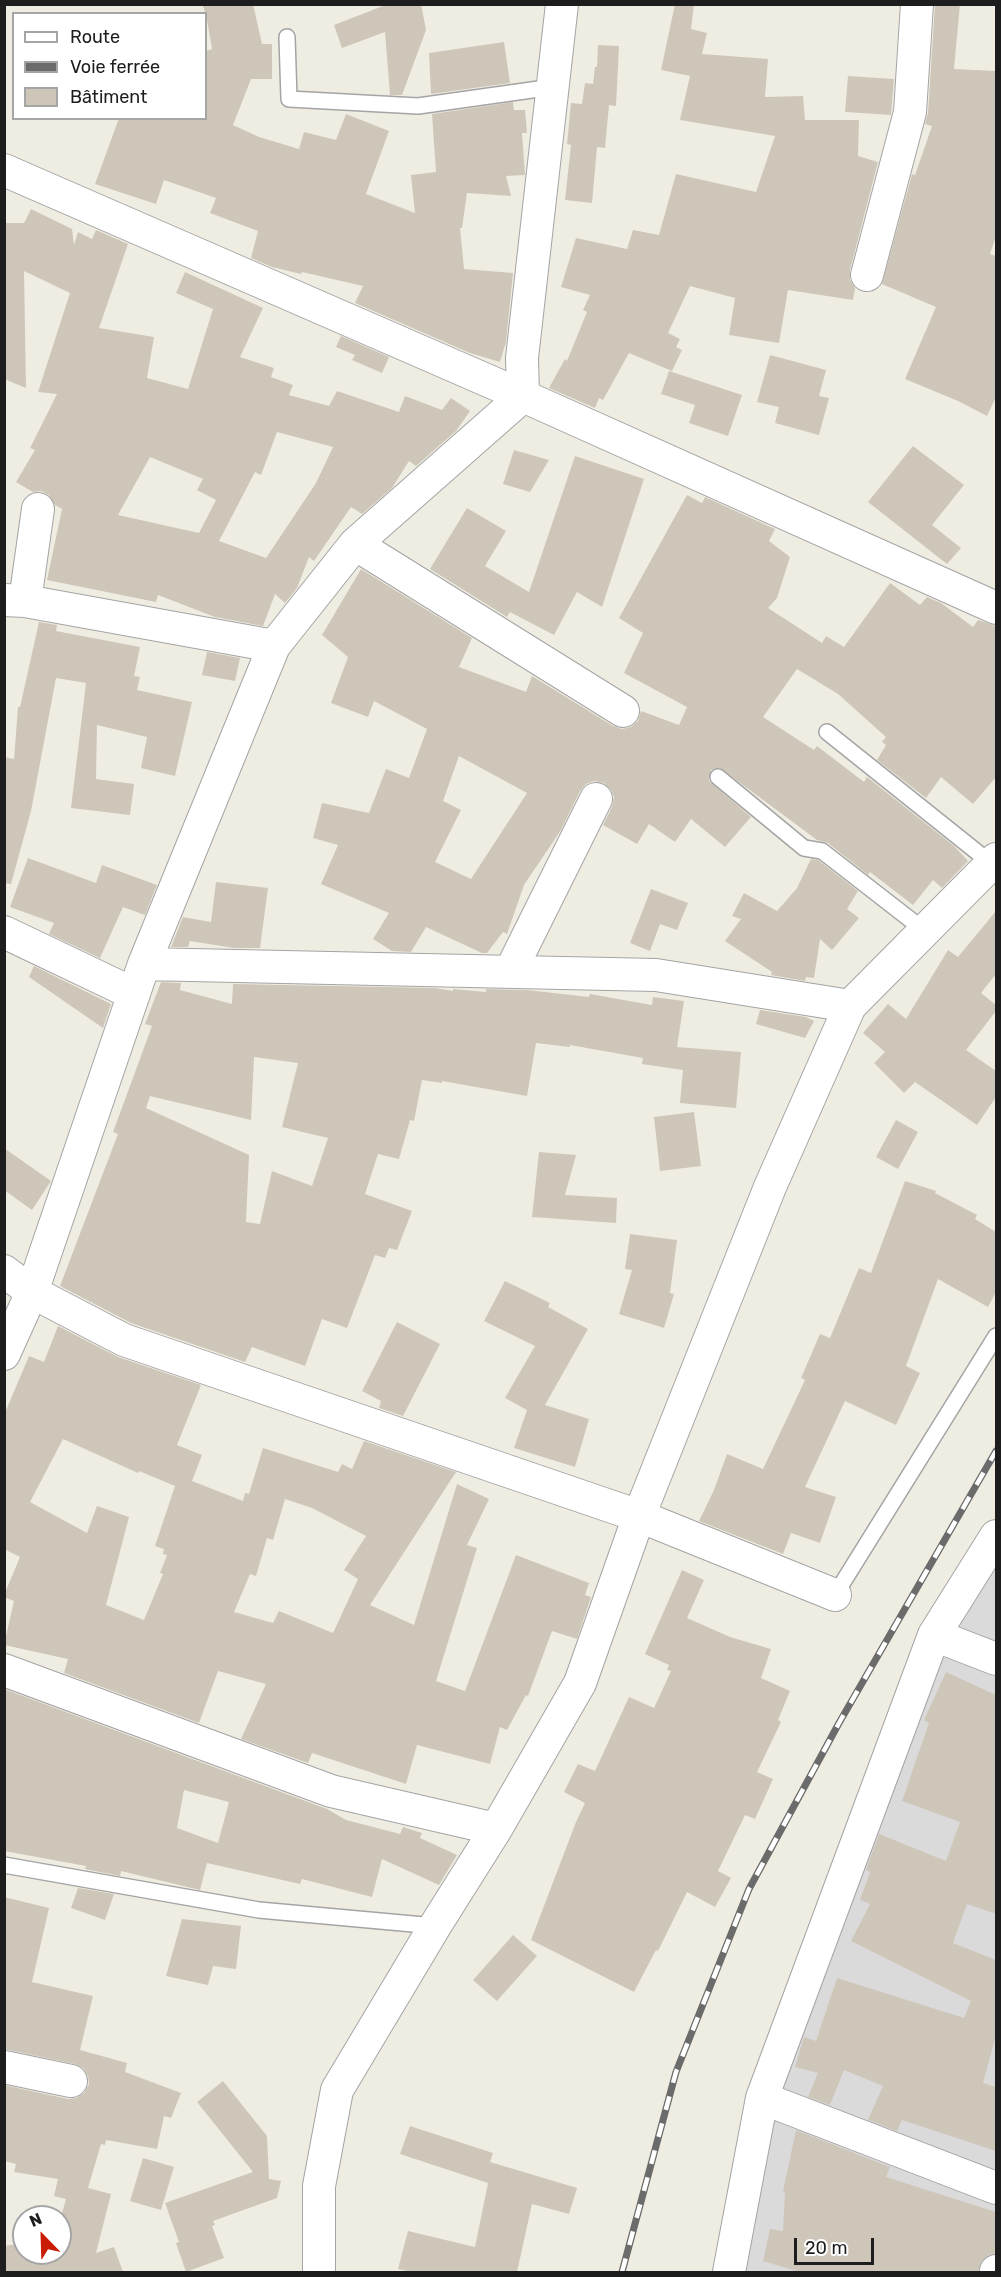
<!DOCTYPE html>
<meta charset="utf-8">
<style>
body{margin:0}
#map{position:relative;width:1001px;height:2277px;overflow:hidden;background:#efede2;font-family:Rubik,sans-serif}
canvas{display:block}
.frame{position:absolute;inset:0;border:6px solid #1d1d1d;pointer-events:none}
.legend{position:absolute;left:12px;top:12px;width:195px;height:108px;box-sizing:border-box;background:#fff;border:2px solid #a5a5a5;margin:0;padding:8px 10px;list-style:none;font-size:18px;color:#1d1d1d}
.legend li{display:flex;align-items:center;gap:12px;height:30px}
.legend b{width:30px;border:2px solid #a5a5a5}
.north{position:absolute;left:12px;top:2205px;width:60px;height:60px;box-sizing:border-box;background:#fff;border:2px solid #a5a5a5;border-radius:50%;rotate:337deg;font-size:16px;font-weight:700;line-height:24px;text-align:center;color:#1d1d1d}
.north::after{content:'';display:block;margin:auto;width:21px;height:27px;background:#ca1c00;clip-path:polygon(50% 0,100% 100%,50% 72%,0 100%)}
.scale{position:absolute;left:794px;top:2238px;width:80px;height:27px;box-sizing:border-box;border:3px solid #1d1d1d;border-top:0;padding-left:8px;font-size:18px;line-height:21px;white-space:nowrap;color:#1d1d1d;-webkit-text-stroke:4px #fff;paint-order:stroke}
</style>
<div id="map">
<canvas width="1001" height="2277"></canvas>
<div class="frame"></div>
<ul class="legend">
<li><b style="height:8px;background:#fff"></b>Route</li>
<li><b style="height:8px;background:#6b6b6b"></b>Voie ferrée</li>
<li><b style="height:16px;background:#cfc6ba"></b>Bâtiment</li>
</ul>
<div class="north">N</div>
<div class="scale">20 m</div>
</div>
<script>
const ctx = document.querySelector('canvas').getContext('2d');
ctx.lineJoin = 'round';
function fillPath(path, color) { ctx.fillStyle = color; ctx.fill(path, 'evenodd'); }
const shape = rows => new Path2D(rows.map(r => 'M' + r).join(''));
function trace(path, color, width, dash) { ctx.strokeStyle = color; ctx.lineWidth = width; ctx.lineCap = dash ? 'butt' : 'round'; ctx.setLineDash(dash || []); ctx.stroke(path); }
const residential = shape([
 [996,1517,996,2272,735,2272,751,2104,922,1641]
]);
const building = shape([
 [202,4,253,4,262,44,272,44,272,79,251,79,233,125,259,137,299,149,304,132,336,140,346,114,389,131,366,194,415,213,411,175,436,172,432,114,513,102,514,110,525,110,527,133,522,133,525,175,506,176,511,196,467,193,462,228,460,228,464,269,513,273,506,342,500,362,470,353,355,303,363,286,302,272,301,274,272,267,251,258,258,231,210,213,216,198,164,180,156,204,95,184,119,118,206,118,206,51,212,49,206,14],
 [388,4,421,4,426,30,402,95,390,95,385,32,342,48,334,25],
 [675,4,694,4,691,29,707,33,702,54,768,59,765,97,803,96,805,120,859,120,858,156,878,162,850,270,850,280,855,288,853,300,788,290,779,343,729,335,735,298,690,286,668,333,680,339,676,347,682,350,672,371,629,353,603,400,599,398,595,408,549,388,565,359,567,361,587,312,583,310,590,295,561,287,576,238,627,249,633,230,659,235,676,174,756,192,775,136,680,120,690,76,661,70],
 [935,4,960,4,954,69,996,71,996,236,990,254,996,256,996,397,987,416,958,401,905,379,936,307,882,284,912,174,915,175,932,126,925,124,928,113],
 [504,42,510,83,431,94,429,53],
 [598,45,619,46,616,106,609,105,605,148,597,147,592,203,565,200,571,145,567,144,571,103,582,104,585,83,593,84,595,67,597,67],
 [848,76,894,79,891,115,845,112],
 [31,209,72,229,74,245,78,232,92,239,96,230,128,244,99,328,154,337,147,378,188,389,213,309,176,293,185,272,263,308,240,357,274,368,271,377,293,385,289,395,329,406,337,391,399,412,405,396,442,410,451,398,470,411,456,431,416,466,409,461,392,488,362,514,351,507,314,561,309,557,297,588,285,603,275,594,263,626,215,617,158,595,156,602,47,580,62,509,55,505,49,495,41,491,33,492,16,482,35,450,30,448,57,394,38,392,70,293,24,271,26,388,4,379,4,223,24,223],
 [277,432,333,447,316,483,266,558,219,541,255,472,261,475],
 [150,457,203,479,197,490,216,500,199,533,118,515],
 [341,336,389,357,382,373,352,360,355,355,336,347],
 [770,355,826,370,819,396,829,398,819,435,775,423,779,407,757,402],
 [669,371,742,395,728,436,689,423,695,405,661,394],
 [913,446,964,485,932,525,961,548,947,564,868,502],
 [514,450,549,460,530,492,503,484],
 [575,456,644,479,602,607,577,592,554,635,510,612,507,617,430,569,467,508,506,531,485,566,529,592],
 [687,495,702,503,705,497,775,529,769,541,790,557,777,598,768,608,822,643,826,636,844,647,890,583,920,605,927,597,941,603,973,627,978,620,996,626,996,777,973,804,941,777,926,798,877,760,886,745,882,742,886,737,838,694,797,669,763,717,814,750,817,746,864,782,867,777,954,846,968,861,942,888,933,880,913,905,870,872,868,875,828,843,817,840,720,768,711,770,709,781,751,817,725,847,691,819,675,842,649,824,637,844,603,825,612,807,614,797,611,790,604,783,594,781,586,784,580,791,561,830,524,885,507,934,503,932,487,953,482,953,426,927,411,952,392,951,373,939,389,913,321,884,338,845,313,838,322,803,369,813,386,769,409,778,427,729,374,701,368,717,331,703,348,657,322,635,361,569,472,638,459,667,526,692,532,676,613,726,622,729,631,727,638,721,641,711,679,725,687,707,624,673,643,633,619,618],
 [459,756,527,793,471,879,435,862,461,810,443,801],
 [39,622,57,625,56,631,140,647,134,676,140,677,137,690,192,702,175,776,141,768,147,737,97,725,96,779,134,784,130,815,71,808,86,683,56,678,31,811,11,884,4,883,4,757,14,759,18,707,20,707],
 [207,652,240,658,235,681,202,675],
 [28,858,96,883,102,865,157,885,145,915,123,907,100,958,49,934,54,923,10,907],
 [811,859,818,860,858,891,847,909,859,918,832,950,820,939,814,978,806,977,805,981,771,975,772,972,725,941,741,919,732,916,744,893,777,911,797,888],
 [216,882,268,888,260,948,234,948,190,941,188,947,171,947,183,917,211,922],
 [651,889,688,903,677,930,660,924,650,951,630,943],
 [996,911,996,974,981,993,996,1005,996,1011,966,1050,996,1071,996,1097,977,1125,915,1082,904,1093,874,1063,885,1052,863,1033,888,1004,906,1019,948,950,958,957],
 [34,966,111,1004,103,1028,29,977],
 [161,982,181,983,180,990,232,1004,233,984,435,988,453,991,453,989,486,992,486,989,527,990,589,997,590,994,652,1005,653,997,684,1001,677,1047,741,1052,736,1108,680,1103,683,1070,642,1064,643,1058,570,1045,570,1047,536,1043,527,1096,442,1081,442,1083,422,1080,414,1121,410,1120,399,1159,378,1154,365,1194,412,1211,397,1250,389,1248,385,1258,375,1255,347,1328,322,1319,305,1366,252,1347,245,1362,131,1323,60,1286,118,1134,113,1132,152,1026,145,1024],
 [254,1057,298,1063,282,1127,328,1138,312,1186,272,1171,260,1224,246,1222,249,1155,146,1108,150,1096,251,1120],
 [760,1010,806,1017,814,1021,805,1038,756,1024],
 [694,1112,701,1166,660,1171,654,1117],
 [896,1120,918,1132,898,1169,876,1157],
 [4,1148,51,1181,32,1210,4,1190],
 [539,1152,576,1155,565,1195,617,1198,616,1223,532,1217],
 [905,1181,936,1191,935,1193,977,1215,975,1219,996,1232,996,1292,988,1307,938,1279,906,1366,920,1373,896,1425,845,1401,805,1487,836,1497,820,1543,791,1533,783,1554,699,1521,714,1490,727,1454,763,1469,805,1380,801,1378,820,1334,830,1338,859,1268,871,1273],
 [630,1234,677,1240,670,1293,674,1294,664,1328,619,1314,632,1270,625,1269],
 [505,1281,550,1303,548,1307,588,1329,545,1405,589,1419,575,1467,514,1448,527,1410,505,1398,535,1346,484,1321],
 [397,1322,440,1344,403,1416,379,1408,381,1401,362,1391],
 [58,1326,118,1357,201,1385,177,1445,202,1455,192,1481,243,1501,245,1493,249,1494,263,1448,338,1472,342,1464,352,1469,364,1441,456,1472,370,1605,414,1625,457,1484,489,1499,467,1545,477,1548,436,1681,465,1691,516,1555,589,1583,585,1595,591,1597,577,1639,552,1631,528,1696,526,1695,507,1730,500,1727,490,1764,417,1745,406,1784,312,1753,308,1763,241,1739,266,1684,218,1671,199,1723,64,1673,68,1659,4,1645,14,1601,4,1597,4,1595,20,1557,4,1549,4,1415,29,1356,44,1362],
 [63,1439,138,1473,139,1471,175,1486,155,1546,164,1549,163,1554,167,1555,160,1573,163,1574,144,1620,106,1605,129,1517,97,1506,87,1533,30,1502],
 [285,1499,312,1508,366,1536,344,1570,358,1579,333,1633,279,1611,273,1623,234,1612,250,1574,256,1576,267,1538,273,1540],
 [682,1570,704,1580,687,1618,730,1637,771,1649,761,1678,790,1691,778,1720,781,1722,757,1772,773,1779,755,1819,745,1815,718,1871,731,1878,715,1907,687,1892,658,1951,656,1950,634,1992,531,1940,576,1822,585,1803,564,1792,578,1764,595,1771,629,1697,654,1708,671,1671,667,1670,669,1665,645,1654],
 [946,1672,996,1695,996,1914,967,1904,953,1943,996,1960,996,2035,983,2083,996,2087,996,2151,902,2120,897,2131,868,2120,883,2086,844,2070,830,2105,808,2097,818,2073,795,2067,804,2037,816,2041,837,1978,964,2018,971,2001,851,1941,870,1904,860,1900,870,1872,866,1870,879,1834,946,1861,960,1822,902,1801,929,1723,924,1720],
 [4,1689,327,1809,346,1820,400,1834,403,1827,422,1833,420,1838,457,1855,439,1885,382,1859,372,1897,302,1879,300,1884,207,1863,200,1890,121,1871,120,1876,85,1869,86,1866,4,1851],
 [184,1790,229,1802,218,1843,177,1828],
 [78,1888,114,1894,105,1920,71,1908],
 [4,1897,49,1908,32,1982,93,1996,80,2050,127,2063,125,2072,181,2093,171,2118,164,2116,157,2149,106,2140,105,2145,101,2144,88,2188,111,2194,96,2253,114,2247,123,2272,4,2272,4,2246,24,2243,24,2253,60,2253,60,2220,66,2199,54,2196,58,2179,14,2172,16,2164,4,2161,4,2085,68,2099,76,2098,84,2093,89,2084,88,2076,83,2068,75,2064,4,2049],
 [182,1919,241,1926,236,1969,213,1966,208,1985,166,1976],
 [513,1935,537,1956,497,2001,473,1980],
 [223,2081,267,2136,269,2179,281,2181,277,2198,213,2221,215,2225,212,2226,224,2258,186,2272,176,2243,179,2242,165,2203,253,2172,197,2102],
 [410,2126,493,2153,490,2162,577,2188,569,2214,532,2204,517,2272,412,2272,398,2269,408,2231,475,2247,488,2183,400,2154],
 [796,2130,890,2167,886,2177,996,2212,996,2253,988,2255,981,2262,978,2272,800,2272,763,2261,770,2229,783,2231,785,2192,783,2191],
 [143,2158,174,2167,161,2210,130,2201]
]);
const service = shape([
 [287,37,289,99,418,106,553,87],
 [827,732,992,864],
 [718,777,804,848,822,851,925,931],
 [835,1595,996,1336],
 [4,1865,259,1910,435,1926]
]);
const minor = shape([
 [4,170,523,396,996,608],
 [867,275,910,112,917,4],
 [355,544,623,711],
 [4,600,25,601,274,646],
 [25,601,38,509],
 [4,932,134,994],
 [144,964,656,975,850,1006],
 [510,972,596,799],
 [4,1271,32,1292,124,1340,639,1516,835,1595],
 [4,1354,32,1292,144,964,274,646,355,544,523,396,522,358,562,4],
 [934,1635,996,1659],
 [4,1670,331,1791,496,1829],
 [4,2067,71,2081],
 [762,2098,996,2188],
 [319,2272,319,2186,337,2090,435,1926,496,1829,580,1683,639,1516,770,1187,850,1006,996,859],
 [729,2272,762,2098,934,1635,996,1536],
 [996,2272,996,2271]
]);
const rail = shape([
 [622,2272,676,2072,749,1889,839,1723,996,1451]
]);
fillPath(residential, '#dbdada');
fillPath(building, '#cfc6ba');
trace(service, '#a4a4a4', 18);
trace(minor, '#a4a4a4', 34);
trace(service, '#fff', 15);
trace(minor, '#fff', 32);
trace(rail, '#6b6b6b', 7);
trace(rail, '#fff', 4.5, [14]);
</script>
